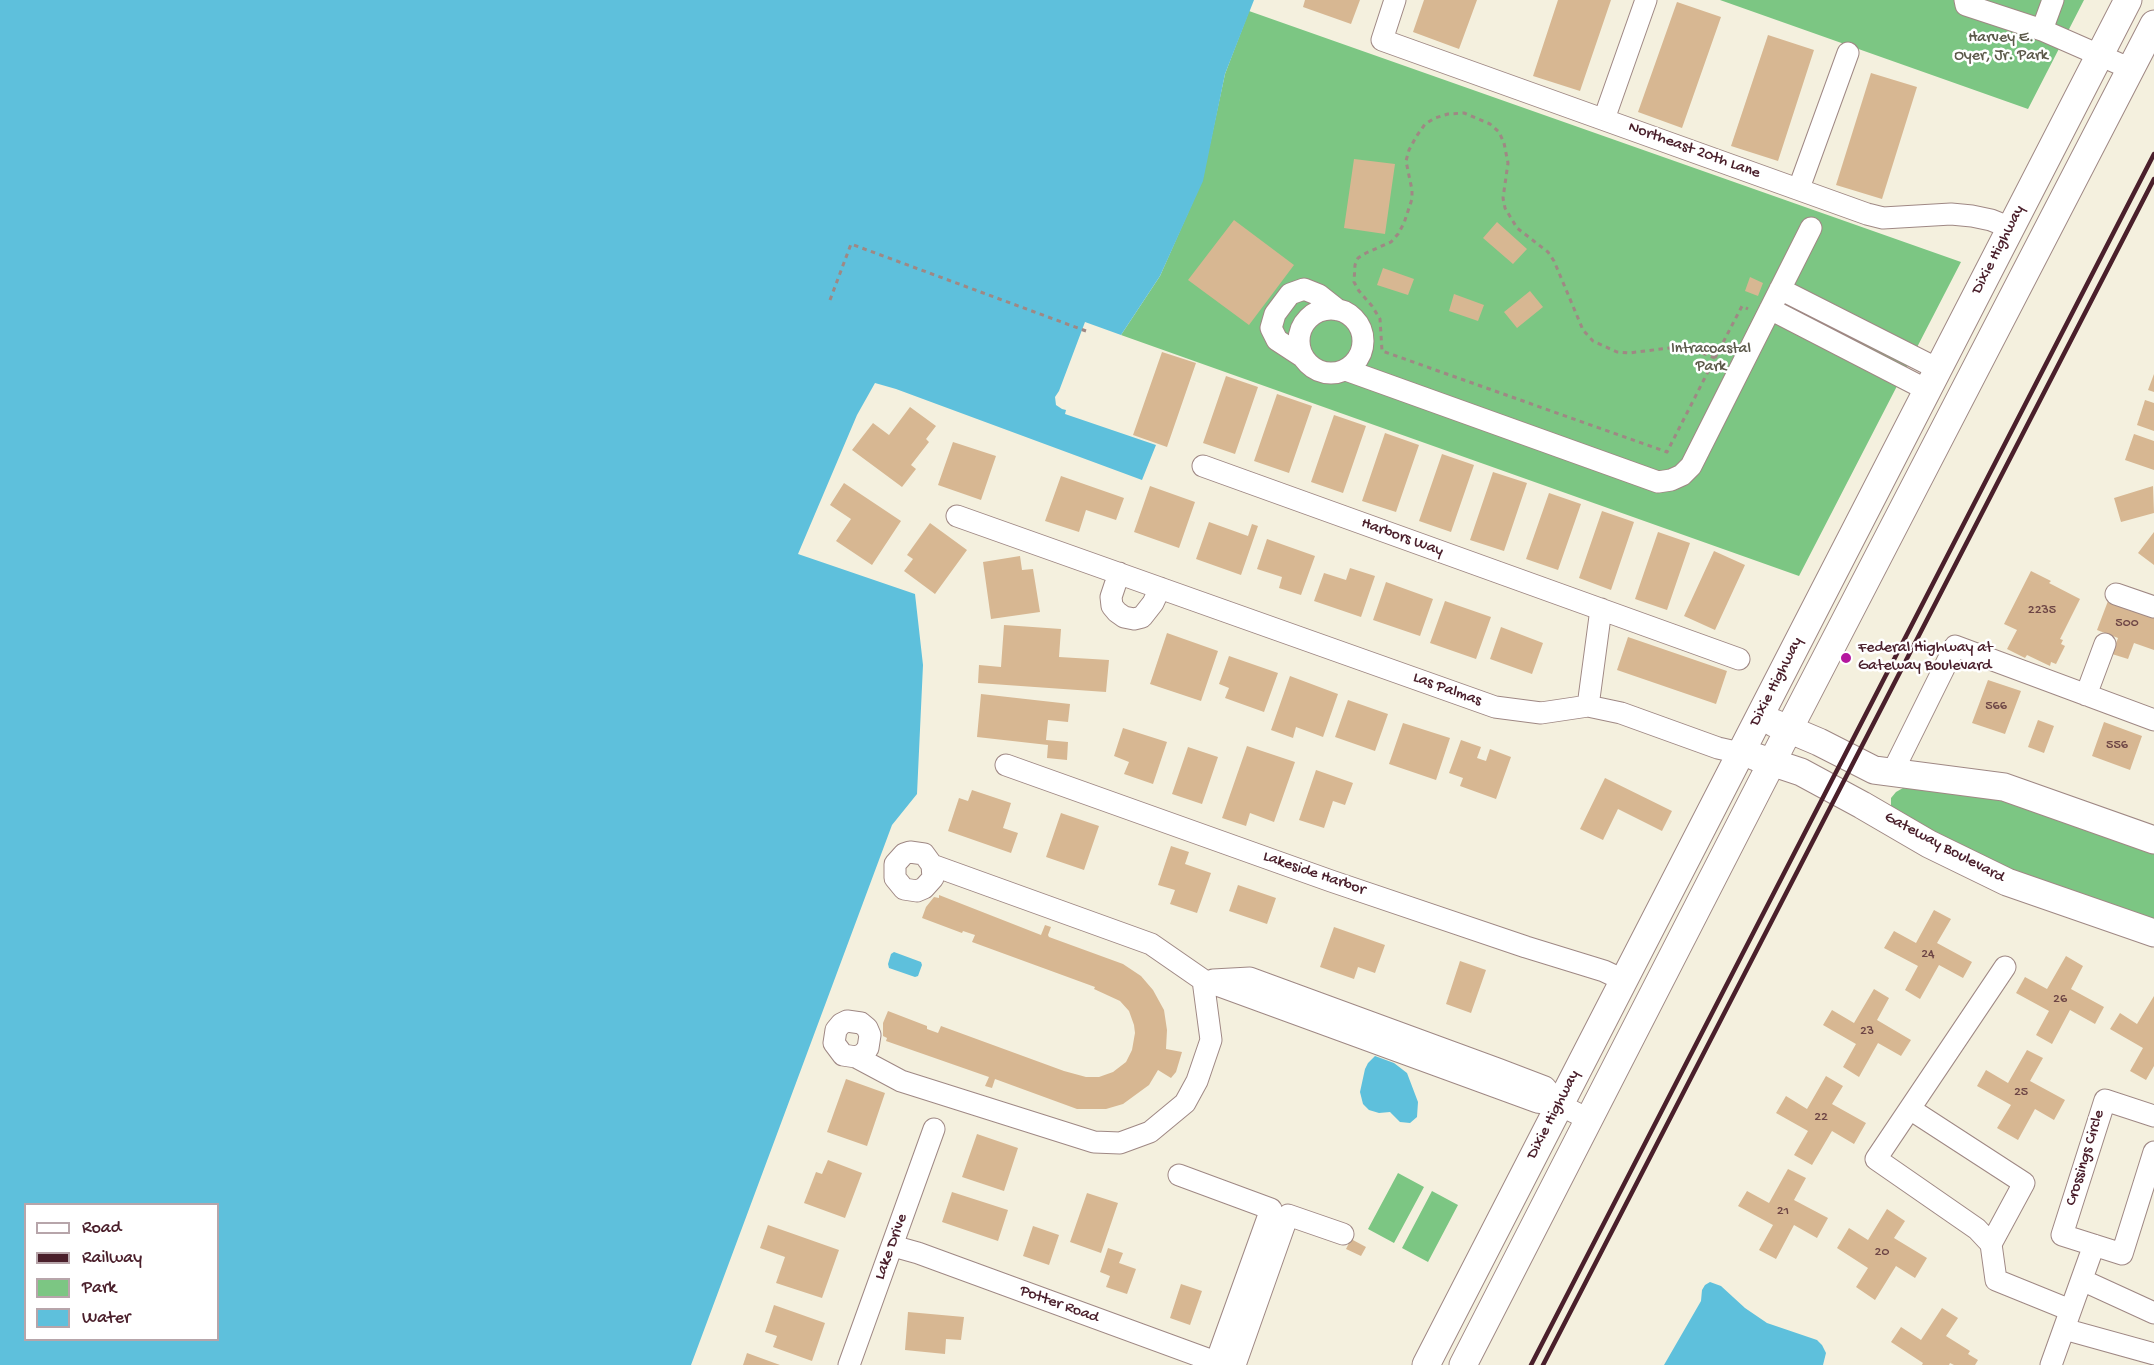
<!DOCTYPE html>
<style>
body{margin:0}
#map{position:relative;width:2154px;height:1365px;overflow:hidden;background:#f4f0de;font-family:"Gochi Hand",sans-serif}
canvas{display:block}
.legend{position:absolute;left:24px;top:1203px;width:195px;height:138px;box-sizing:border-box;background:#fff;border:2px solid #b7a5aa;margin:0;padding:8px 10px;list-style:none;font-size:18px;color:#4a1f2b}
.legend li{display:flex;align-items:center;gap:12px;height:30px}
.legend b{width:30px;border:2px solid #b7a5aa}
</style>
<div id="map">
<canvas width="2154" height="1365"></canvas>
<ul class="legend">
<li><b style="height:8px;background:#fff"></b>Road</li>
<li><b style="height:8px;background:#4a1f2b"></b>Railway</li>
<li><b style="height:16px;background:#7cc683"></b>Park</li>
<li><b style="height:16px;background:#5ec0dc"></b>Water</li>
</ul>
</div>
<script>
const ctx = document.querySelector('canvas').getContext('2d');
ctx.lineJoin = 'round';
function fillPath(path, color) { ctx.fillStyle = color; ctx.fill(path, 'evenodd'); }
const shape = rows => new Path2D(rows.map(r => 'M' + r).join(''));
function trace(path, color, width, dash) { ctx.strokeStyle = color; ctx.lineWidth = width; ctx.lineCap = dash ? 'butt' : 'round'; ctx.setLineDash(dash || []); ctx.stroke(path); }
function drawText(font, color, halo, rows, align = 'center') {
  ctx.font = font + ' "Gochi Hand",sans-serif'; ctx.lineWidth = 5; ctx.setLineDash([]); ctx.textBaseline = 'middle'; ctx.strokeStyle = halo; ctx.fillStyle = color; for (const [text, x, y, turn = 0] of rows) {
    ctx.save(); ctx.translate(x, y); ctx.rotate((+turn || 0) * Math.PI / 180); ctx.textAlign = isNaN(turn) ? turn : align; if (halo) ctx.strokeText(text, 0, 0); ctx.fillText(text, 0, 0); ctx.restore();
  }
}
const green = shape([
 [1720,0,2084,0,2028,109],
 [1249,11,1961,262,1799,576,1121,335,1160,276,1202,181,1225,74],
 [1903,788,1991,796,2154,852,2154,928,1999,871,1891,807,1891,798,1896,792],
 [1398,1173,1424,1187,1394,1243,1368,1229],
 [1432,1191,1458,1205,1428,1262,1402,1248]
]);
const water = shape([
 [0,0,1254,0,1225,74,1203,181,1160,276,1121,335,1085,322,1059,391,1055,397,1056,405,1062,409,1066,410,1065,414,1156,445,1142,480,896,389,875,383,857,415,798,554,915,594,923,665,917,794,892,825,691,1365,0,1365],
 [26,1204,218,1204,218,1340,26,1340],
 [894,952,921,962,922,965,918,976,915,977,889,968,888,964,891,954],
 [1375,1056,1394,1063,1407,1073,1418,1102,1417,1117,1410,1123,1400,1122,1390,1112,1379,1113,1369,1110,1363,1104,1360,1092,1365,1069,1368,1063],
 [1710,1282,1721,1286,1745,1308,1767,1323,1817,1340,1822,1345,1826,1353,1823,1365,1664,1365,1701,1301,1702,1290,1705,1285]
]);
const building = shape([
 [1305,0,1360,0,1351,24,1303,7],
 [1424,0,1477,0,1459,49,1413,32],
 [1558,0,1611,0,1580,91,1533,76],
 [1677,2,1721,17,1682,128,1638,112],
 [1768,35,1814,50,1778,161,1731,146],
 [1871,73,1917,87,1882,199,1836,185],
 [1354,159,1395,164,1385,234,1344,228],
 [1234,220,1294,265,1249,325,1188,280],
 [1497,222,1527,249,1513,264,1483,238],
 [1383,268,1414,279,1408,295,1377,285],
 [1750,277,1763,283,1758,296,1745,291],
 [1530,291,1543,307,1517,328,1504,312],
 [1454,294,1484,305,1478,321,1449,311],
 [1162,352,1196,363,1167,447,1133,435],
 [2154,374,2154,392,2148,390],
 [1226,376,1258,387,1235,454,1203,443],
 [1277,394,1312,406,1289,473,1254,461],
 [2145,400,2154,403,2154,431,2137,425],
 [910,407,936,426,926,439,929,442,911,465,916,469,902,487,852,450,873,423,889,435],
 [1334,415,1366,426,1343,493,1311,482],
 [1385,433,1419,445,1396,512,1362,501],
 [2134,434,2154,441,2154,470,2125,460],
 [953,442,996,456,981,500,938,485],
 [1442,454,1474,465,1451,532,1419,521],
 [1493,472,1527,483,1504,551,1470,540],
 [1061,476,1124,498,1116,520,1086,510,1079,532,1045,521],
 [844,483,901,521,872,565,836,541,851,519,830,505],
 [1150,486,1195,502,1179,548,1134,532],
 [2153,486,2154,513,2121,522,2114,498],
 [1549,493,1581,504,1558,570,1526,559],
 [1602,511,1634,522,1611,590,1579,578],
 [1209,522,1248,536,1252,524,1258,526,1241,575,1196,559],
 [930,523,967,550,935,594,904,571,913,559,907,555],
 [1658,532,1690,543,1667,610,1635,599],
 [2154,532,2154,565,2138,553],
 [1267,539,1315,556,1301,595,1279,588,1282,577,1257,569],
 [1714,551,1745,565,1715,630,1684,616],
 [1020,556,1022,570,1033,569,1040,612,991,619,983,562],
 [1350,568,1375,576,1361,617,1314,601,1324,573,1346,580],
 [2031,571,2051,581,2049,583,2080,599,2060,639,2063,640,2061,644,2065,646,2056,664,2051,662,2050,666,2027,655,2025,658,2007,649,2017,630,2004,624],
 [1386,582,1433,599,1420,636,1373,620],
 [1445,601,1491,617,1476,659,1430,643],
 [2108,601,2154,617,2154,650,2134,643,2128,659,2112,654,2118,638,2097,630],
 [1004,625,1061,629,1059,657,1109,660,1106,692,978,683,979,665,1001,667],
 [1501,627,1543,643,1532,674,1490,659],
 [1167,633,1218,651,1201,701,1150,684],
 [1628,637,1727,671,1716,704,1617,670],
 [1229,656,1278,673,1264,712,1225,698,1229,688,1219,684],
 [1290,676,1338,694,1323,737,1296,727,1293,738,1271,730],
 [1988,680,2021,691,2005,734,1972,723],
 [981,694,1070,704,1068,722,1048,720,1046,740,1068,742,1067,760,1047,758,1048,745,977,737],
 [1348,700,1388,714,1375,751,1335,737],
 [2038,720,2054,726,2044,753,2028,747],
 [2104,722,2142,736,2130,770,2092,756],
 [1403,723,1450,738,1436,780,1389,764],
 [1123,728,1167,742,1153,784,1124,774,1129,762,1114,756],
 [1461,740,1481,747,1477,758,1486,761,1490,749,1511,757,1496,799,1460,786,1463,778,1449,773],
 [1247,746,1295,762,1274,822,1250,813,1246,826,1222,818],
 [1188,747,1218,757,1202,804,1172,794],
 [1316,770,1353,783,1345,805,1333,801,1324,828,1299,820],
 [1605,778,1672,811,1662,831,1618,809,1603,840,1580,829],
 [972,790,1011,803,1003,828,1018,833,1011,853,948,831,959,798,968,801],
 [1061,813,1099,826,1084,870,1046,857],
 [1171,846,1189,852,1185,864,1211,873,1197,913,1170,904,1175,890,1158,885],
 [1238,885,1276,898,1267,924,1229,911],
 [939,895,1041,935,1045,925,1051,927,1048,935,1049,937,1123,964,1141,976,1153,990,1164,1010,1167,1030,1166,1049,1182,1052,1176,1072,1171,1078,1158,1070,1149,1085,1123,1104,1106,1109,1077,1109,995,1079,992,1088,985,1086,989,1077,886,1041,887,1038,883,1036,883,1023,888,1011,927,1026,927,1029,938,1033,941,1026,1064,1071,1086,1077,1099,1077,1113,1072,1126,1062,1132,1050,1135,1033,1134,1025,1129,1011,1120,1001,1094,989,1095,987,972,942,975,935,963,931,962,933,922,918,926,907,934,897,939,898],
 [1934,910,1951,919,1937,943,1972,962,1963,978,1939,965,1920,999,1905,990,1918,966,1884,948,1894,931,1916,943],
 [1334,927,1385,945,1375,973,1358,967,1354,979,1320,967],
 [2066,956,2083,966,2071,989,2104,1007,2095,1024,2070,1010,2052,1044,2036,1035,2049,1011,2016,993,2025,977,2047,989],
 [1460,961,1486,970,1471,1013,1446,1004],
 [1874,989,1889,998,1877,1020,1911,1040,1901,1056,1878,1043,1859,1077,1843,1067,1856,1044,1823,1025,1832,1010,1854,1023],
 [2154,996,2154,1066,2146,1080,2130,1071,2143,1048,2110,1029,2120,1013,2137,1024],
 [2027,1050,2043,1058,2030,1081,2065,1100,2054,1120,2035,1109,2018,1140,1997,1128,2011,1105,1977,1086,1986,1070,2008,1083],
 [1826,1076,1843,1086,1832,1104,1866,1123,1854,1144,1832,1131,1812,1165,1794,1155,1808,1131,1776,1113,1786,1096,1807,1109],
 [846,1079,885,1093,867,1146,827,1132],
 [977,1134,1018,1148,1004,1191,962,1177],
 [828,1160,862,1173,845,1218,804,1203,816,1172,822,1174],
 [1788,1169,1806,1178,1794,1200,1828,1218,1817,1238,1794,1225,1776,1259,1759,1250,1773,1225,1738,1206,1747,1191,1769,1203],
 [952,1192,1008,1210,998,1241,942,1222],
 [1087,1193,1118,1203,1101,1253,1070,1242],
 [1887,1209,1905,1221,1894,1238,1927,1258,1915,1278,1896,1266,1875,1300,1856,1287,1868,1268,1837,1248,1849,1228,1868,1240],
 [768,1225,839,1250,822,1298,776,1283,785,1257,760,1248],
 [1033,1226,1059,1235,1049,1265,1023,1256],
 [1351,1239,1366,1247,1361,1256,1346,1249],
 [1108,1248,1123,1253,1119,1263,1136,1269,1127,1294,1106,1287,1110,1276,1100,1272],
 [1181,1284,1202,1291,1190,1325,1170,1318],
 [774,1305,825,1323,812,1361,773,1347,777,1336,765,1332],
 [1942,1308,1958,1318,1946,1336,1970,1351,1968,1354,1978,1360,1975,1365,1954,1365,1950,1363,1949,1365,1922,1365,1923,1363,1891,1342,1901,1327,1921,1340],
 [908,1312,964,1317,961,1340,946,1339,945,1354,905,1350],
 [747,1353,780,1365,743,1365]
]);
const path = shape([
 [830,300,851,244,1086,331],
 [1715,358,1692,349,1677,347,1629,353,1617,352,1593,341,1583,330,1554,261,1548,252,1517,228,1505,208,1503,198,1508,163,1504,143,1499,132,1490,124,1464,113,1448,114,1435,118,1425,124,1416,137,1409,150,1406,161,1412,190,1412,199,1404,223,1398,234,1391,242,1366,253,1358,258,1355,265,1354,282,1359,291,1372,306,1380,319,1382,351,1667,452,1715,358,1742,306,1748,309]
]);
const minor = shape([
 [1395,0,1382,40,1867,214,1883,218,1951,214,1972,216,1991,220,2011,228],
 [1965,0,1966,5,2042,30,2131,69],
 [2042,30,2053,0],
 [1604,119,1646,0],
 [1799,188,1848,53],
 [1780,289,1938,369],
 '1299 341a32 32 0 1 1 64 0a32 32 0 1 1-64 0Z',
 [1770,309,1927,390],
 [1303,357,1277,340,1271,328,1275,314,1290,294,1304,289,1319,295,1338,310],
 [1346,370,1658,482,1671,480,1682,475,1691,466,1811,228],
 [1203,466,1739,659],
 [957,516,1495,707,1541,713,1588,706,1621,713,1718,748,1740,753],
 [1119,573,1111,597,1112,606,1117,612,1124,617,1134,619,1142,617,1153,603,1160,588],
 [2116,594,2154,607],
 [2086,695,2105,644],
 [1588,706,1601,609],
 [1006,765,1331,881,1526,947,1604,971,1623,980],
 [1892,773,1955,646,2154,720],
 [932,865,924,854,910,852,904,854,895,864,895,878,904,889,917,891,924,888,933,878,932,865,1151,944,1203,980,1537,1102,1560,1105],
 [2005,967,1876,1159,1977,1229,1991,1244,1996,1280,2070,1310],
 [1213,980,1250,978,1498,1069,1545,1087,1560,1105,1590,1120],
 [856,1057,843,1055,834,1043,836,1030,841,1024,847,1021,861,1023,867,1028,870,1035,868,1048,863,1054,856,1057,901,1081,1094,1142,1120,1143,1150,1132,1185,1103,1197,1081,1211,1040,1203,980],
 [1910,1109,2024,1183,1991,1244],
 [2154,1116,2105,1100,2062,1235,2122,1254,2154,1152],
 [1179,1175,1271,1209,1216,1362],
 [893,1246,918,1253,1224,1365],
 [2082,1280,2154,1313],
 [2064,1329,2154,1354],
 [849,1365,934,1129],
 [1235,1365,1288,1215,1343,1234],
 [2051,1365,2094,1245]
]);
const major = shape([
 [1774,723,1819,742,1874,770,2004,787,2154,840],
 [1756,757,1801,772,1862,805,1929,844,2007,882,2154,933],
 [1426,1365,2128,0],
 [1463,1365,1789,729,2154,24]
]);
const rail = shape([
 [1531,1365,2154,154],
 [1543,1365,2154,179]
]);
const markers = [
 [1846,658,6,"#b5179e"]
];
const numberNames = [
 ["2235",2042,611],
 ["500",2127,624],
 ["566",1996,707],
 ["556",2117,746],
 ["24",1928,955],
 ["26",2060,1000],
 ["23",1867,1032],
 ["25",2021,1093],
 ["22",1821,1118],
 ["21",1783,1212],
 ["20",1882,1253]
];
const parkNames = [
 ["Harvey E.",2001,39],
 ["Oyer, Jr. Park",2001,57],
 ["Intracoastal",1711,350],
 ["Park",1711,368]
];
const streetNames = [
 ["Northeast 20th Lane",1694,151,20],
 ["Dixie Highway",1999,250,-63],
 ["Harbors Way",1402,538,20],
 ["Dixie Highway",1777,682,-63],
 ["Las Palmas",1447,690,20],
 ["Gateway Boulevard",1944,848,28],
 ["Lakeside Harbor",1314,874,19],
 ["Dixie Highway",1554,1115,-63],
 ["Crossings Circle",2086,1158,-73],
 ["Lake Drive",892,1247,-70],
 ["Potter Road",1059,1305,20]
];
const poiNames = [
 ["Federal Highway at",1858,649],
 ["Gateway Boulevard",1858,667]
];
fillPath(green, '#7cc683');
fillPath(water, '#5ec0dc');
fillPath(building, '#d7b792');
trace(minor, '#9f8884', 23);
trace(major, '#9f8884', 29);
trace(path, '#9f8884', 3, [4.5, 4.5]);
trace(minor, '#fff', 21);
trace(major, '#fff', 27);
trace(rail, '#4a1f2b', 4.5);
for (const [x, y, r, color] of markers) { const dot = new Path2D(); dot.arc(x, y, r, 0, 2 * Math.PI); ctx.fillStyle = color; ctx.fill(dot); trace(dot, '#fff', 2); }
drawText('14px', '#6d4545', null, numberNames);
drawText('16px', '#5c594a', '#fff', parkNames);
drawText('16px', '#4a1f2b', '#fff', streetNames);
drawText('16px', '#4a1f2b', '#fff', poiNames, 'left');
</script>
